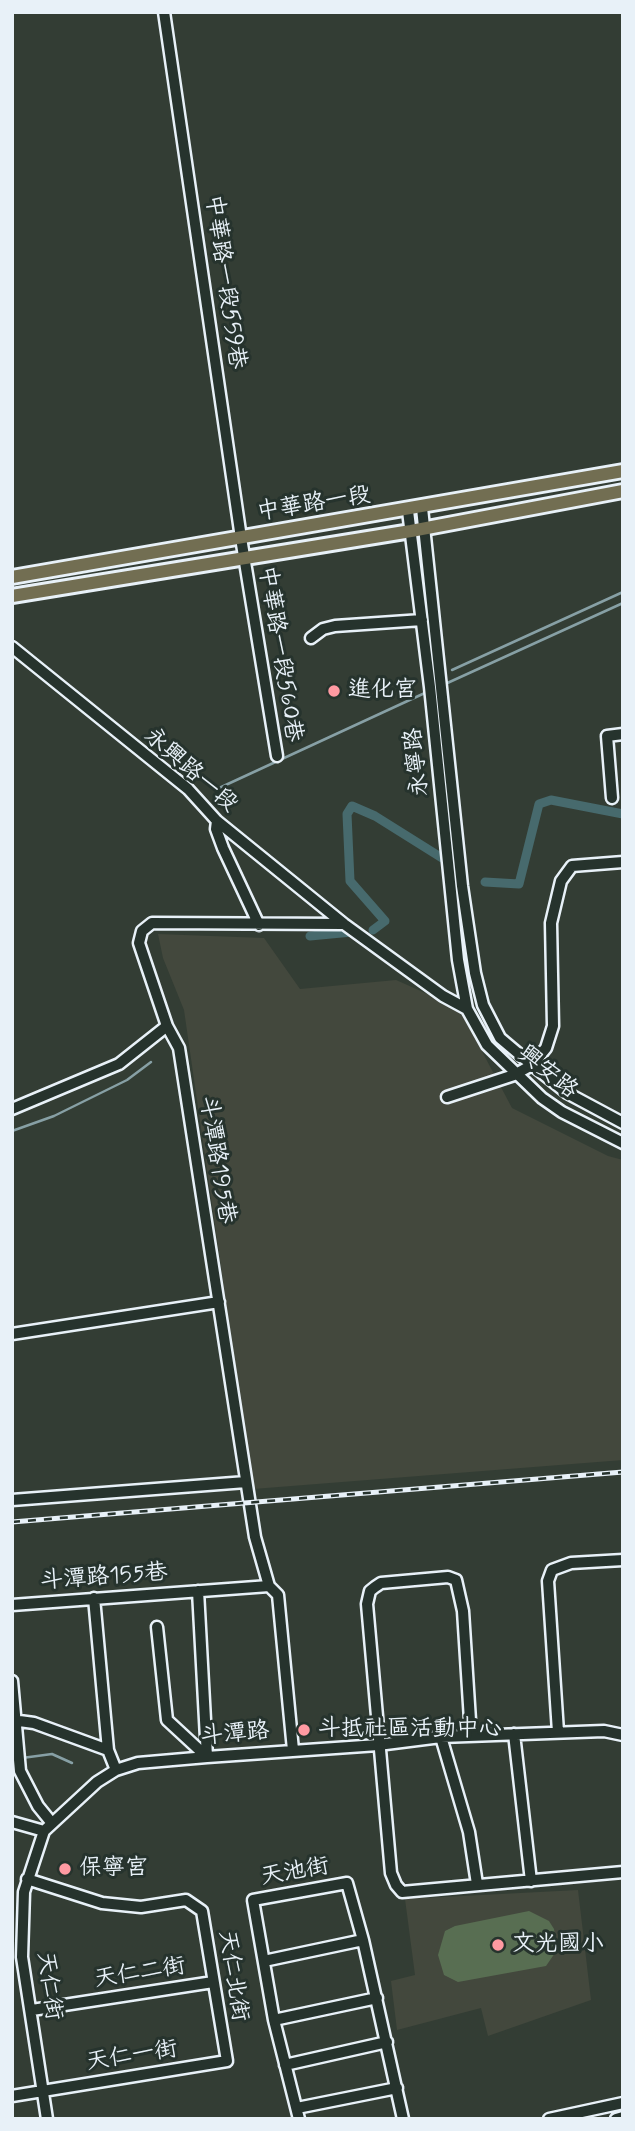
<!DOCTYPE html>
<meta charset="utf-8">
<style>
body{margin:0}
#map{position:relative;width:635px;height:2131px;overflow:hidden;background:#333d34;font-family:Mynerve,sans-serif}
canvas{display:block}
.frame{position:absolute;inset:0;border:14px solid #e8f1f8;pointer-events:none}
</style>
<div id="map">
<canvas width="635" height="2131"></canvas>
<div class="frame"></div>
</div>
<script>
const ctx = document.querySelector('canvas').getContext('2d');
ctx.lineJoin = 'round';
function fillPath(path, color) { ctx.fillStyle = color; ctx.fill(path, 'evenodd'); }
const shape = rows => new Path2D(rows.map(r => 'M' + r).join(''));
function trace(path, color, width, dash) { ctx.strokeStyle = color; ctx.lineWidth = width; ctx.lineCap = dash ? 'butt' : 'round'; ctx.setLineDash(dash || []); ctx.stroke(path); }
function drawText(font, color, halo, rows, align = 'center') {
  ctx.font = font + ' Mynerve,"LXGW WenKai TC",sans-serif'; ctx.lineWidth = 6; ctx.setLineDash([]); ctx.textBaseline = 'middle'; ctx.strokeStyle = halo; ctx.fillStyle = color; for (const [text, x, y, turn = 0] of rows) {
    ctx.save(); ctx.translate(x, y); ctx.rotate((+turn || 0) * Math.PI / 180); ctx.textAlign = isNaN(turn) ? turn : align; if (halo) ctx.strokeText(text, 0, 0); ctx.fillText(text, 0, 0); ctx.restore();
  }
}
const built = shape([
 [158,934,264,938,300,989,396,980,459,1008,512,1108,608,1156,623,1160,623,1460,253,1489,184,1010,163,958],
 [578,1890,591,2000,488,2036,481,2008,397,2030,391,1981,415,1975,405,1899]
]);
const green = shape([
 [529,1911,549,1921,554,1929,557,1950,546,1966,458,1982,444,1975,438,1955,445,1931,455,1926]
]);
const stream = shape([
 [452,670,623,592],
 [443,685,623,603],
 [217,789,427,692],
 [12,1131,54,1116,127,1080,151,1062],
 [22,1758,52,1754,72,1763]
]);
const canal = shape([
 [485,882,519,884,539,804,551,800,623,814],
 [373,930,385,921,350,881,347,814,352,806,375,816,442,858],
 [310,936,352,932]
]);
const minor = shape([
 [164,12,241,538,277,756],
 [422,508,462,886,475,973,483,1005,500,1038,532,1065,567,1093,623,1123],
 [408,511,430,687,458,960,467,1009],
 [311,638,323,629,335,626,422,620],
 [12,647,188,789,217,821,344,924,443,996,467,1009,487,1045,542,1098,562,1112,623,1143],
 [612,798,607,736,623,734],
 [217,821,216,829,223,848,259,925],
 [167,1026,179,1048,255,1537,269,1586,278,1595,293,1750],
 [447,1097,514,1075,532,1065,546,1048,553,1026,551,923,561,881,572,866,623,862],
 [12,1109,119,1064,167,1026,139,943,142,931,152,923,344,924],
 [12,1334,219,1302],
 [12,1500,246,1482],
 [198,1591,207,1757],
 [94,1598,108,1750],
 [12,1605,269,1586],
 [157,1627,167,1720,207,1757],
 [12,1681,20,1771,38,1806,51,1822],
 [12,1720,34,1723,108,1750,116,1770],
 [558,1732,548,1581,552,1570,571,1563,623,1560],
 [514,1734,531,1881],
 [471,1736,463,1611,456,1580,448,1577,381,1583,375,1587,370,1591,367,1604,391,1873,396,1885,402,1892,623,1872],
 [441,1737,469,1832,477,1884],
 [12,1822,44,1831],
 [264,1961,363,1940,403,2119],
 [32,2010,213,1982],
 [274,2020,377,1998],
 [285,2065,387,2042],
 [12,2096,227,2061,202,1911,186,1900,141,1907,102,1903,27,1879],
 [297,2108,397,2088],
 [47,2119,22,1957,24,1892,44,1831,97,1782,116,1770,138,1763,207,1757,378,1745,441,1737,604,1731,623,1735],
 [299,2119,274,2020,253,1900,347,1883,363,1940],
 [549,2119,623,2103],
 [616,2119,623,2117]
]);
const major = shape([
 [12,577,623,471],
 [12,596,411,531,623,491]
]);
const rail = shape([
 [12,1522,623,1472]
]);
const markers = [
 [334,691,7,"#ff9aa2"],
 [304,1730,7,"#ff9aa2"],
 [65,1869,7,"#ff9aa2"],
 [498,1945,7,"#ff9aa2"]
];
const streetNames = [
 ["中華路一段559巷",224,282,82],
 ["中華路一段",314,505,-9],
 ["中華路一段560巷",279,654,81],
 ["永寧路",418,762,-96],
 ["永興路一段",190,771,41],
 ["興安路",547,1073,39],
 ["斗潭路195巷",216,1160,81],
 ["斗潭路155巷",104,1578,-4],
 ["斗潭路",235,1735,-5],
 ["天池街",295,1873,-10],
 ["天仁二街",140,1974,-9],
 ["天仁北街",232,1976,81],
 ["天仁街",48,1986,82],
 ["天仁一街",132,2057,-9]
];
const poiNames = [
 ["進化宮",348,691],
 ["斗抵社區活動中心",318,1730],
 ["保寧宮",79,1869],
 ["文光國小",512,1945]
];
fillPath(built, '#43483d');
fillPath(green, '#586e52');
trace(stream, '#87a0a5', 2.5);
trace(canal, '#476a6d', 9);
trace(minor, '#e8f1f8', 15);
trace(major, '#e8f1f8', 18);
trace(minor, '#26332d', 10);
trace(major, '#726e52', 12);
trace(rail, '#e8f1f8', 5);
trace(rail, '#26332d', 2.5, [8]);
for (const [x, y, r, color] of markers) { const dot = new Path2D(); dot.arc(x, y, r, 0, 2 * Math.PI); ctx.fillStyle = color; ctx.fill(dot); trace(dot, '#26332d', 2.5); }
drawText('23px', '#e8f1f8', '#26332d', streetNames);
drawText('23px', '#e8f1f8', '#26332d', poiNames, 'left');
</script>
